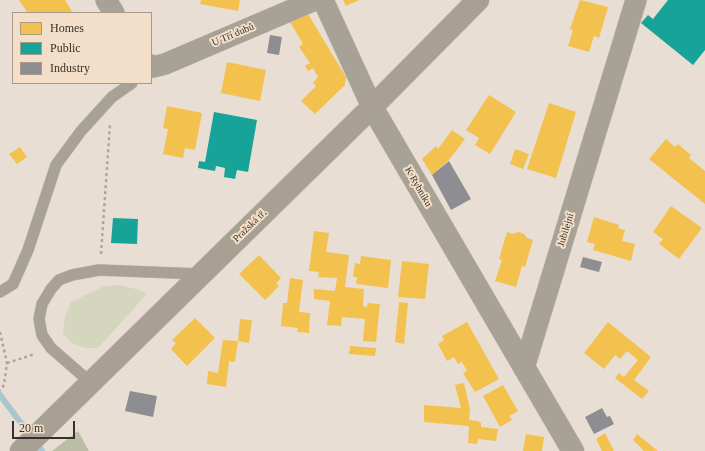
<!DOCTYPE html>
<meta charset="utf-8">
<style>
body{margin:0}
#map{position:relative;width:705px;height:451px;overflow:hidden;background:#e9ded3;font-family:"Times New Roman",serif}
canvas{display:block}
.legend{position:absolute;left:12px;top:12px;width:140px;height:72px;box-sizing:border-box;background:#f3dfc9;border:1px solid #a99989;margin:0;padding:5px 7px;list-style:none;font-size:12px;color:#393129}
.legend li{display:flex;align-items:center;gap:8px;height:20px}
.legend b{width:20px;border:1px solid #a99989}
.scale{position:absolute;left:12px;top:421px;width:63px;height:18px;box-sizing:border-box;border:2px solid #393129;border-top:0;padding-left:5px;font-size:12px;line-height:14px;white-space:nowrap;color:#393129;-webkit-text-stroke:3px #f3dfc9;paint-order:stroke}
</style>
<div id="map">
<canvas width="705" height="451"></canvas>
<ul class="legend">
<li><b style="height:11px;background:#f2c14e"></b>Homes</li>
<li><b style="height:11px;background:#17a398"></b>Public</li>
<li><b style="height:11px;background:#8d8d92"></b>Industry</li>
</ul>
<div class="scale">20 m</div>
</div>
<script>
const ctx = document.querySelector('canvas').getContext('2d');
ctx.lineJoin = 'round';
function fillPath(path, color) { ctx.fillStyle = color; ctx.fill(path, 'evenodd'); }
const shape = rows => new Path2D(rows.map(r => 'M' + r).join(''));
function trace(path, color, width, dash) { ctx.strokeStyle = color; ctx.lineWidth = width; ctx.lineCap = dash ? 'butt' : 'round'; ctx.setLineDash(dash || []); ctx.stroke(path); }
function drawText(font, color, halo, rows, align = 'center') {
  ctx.font = font + ' "Times New Roman",serif'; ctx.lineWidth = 4; ctx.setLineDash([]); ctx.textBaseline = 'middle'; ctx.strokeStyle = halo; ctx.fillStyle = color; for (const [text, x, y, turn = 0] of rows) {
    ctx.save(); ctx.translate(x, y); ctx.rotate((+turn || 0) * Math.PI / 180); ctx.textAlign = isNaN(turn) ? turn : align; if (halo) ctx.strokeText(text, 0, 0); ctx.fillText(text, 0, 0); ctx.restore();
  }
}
const green = shape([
 [119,285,140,290,147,294,98,348,84,348,72,343,63,333,65,316,71,302,104,286]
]);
const forest = shape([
 [78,431,89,451,52,451]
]);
const homes = shape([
 [19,0,65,0,73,13,28,13],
 [201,0,240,0,238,11,200,4],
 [343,0,359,0,346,6],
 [580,0,608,7,599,38,594,36,589,52,568,46,573,30,570,29],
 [308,14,346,77,345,85,315,114,301,101,316,86,313,83,318,77,313,68,308,71,305,66,310,63,299,47,303,44,290,22],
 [227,62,266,70,260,101,221,93],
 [489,95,516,112,490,154,475,145,479,138,466,130],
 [549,103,576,112,556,178,527,169],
 [167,106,202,113,195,150,185,148,183,158,163,154,168,129,163,128],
 [452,130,465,139,448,161,432,175,422,159,436,146,438,149],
 [666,139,675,147,678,144,691,155,689,158,705,171,705,204,649,159],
 [20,147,27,157,17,164,9,154],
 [515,149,529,154,523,169,510,164],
 [671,206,702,228,679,259,659,244,663,239,653,232],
 [594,217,619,225,618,228,625,230,622,241,635,244,631,261,593,250,595,244,587,242],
 [314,231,329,233,326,252,349,255,345,287,364,289,363,306,367,307,368,303,380,304,376,342,363,341,365,319,342,317,341,326,327,325,330,301,314,299,314,289,335,291,337,278,318,277,319,272,309,271],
 [507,232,513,234,518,232,524,234,527,238,533,240,525,267,522,266,516,287,495,281,502,260,499,259],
 [259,255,281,278,276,283,279,286,265,300,239,274],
 [361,256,391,260,388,288,356,284,357,277,353,277,355,263,360,264],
 [402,261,429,264,425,299,398,297],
 [290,278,303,280,299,312,310,313,309,333,297,332,298,328,281,326,283,303,287,303],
 [399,302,408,303,404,344,395,342],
 [195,318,215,338,187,366,171,349,176,343,172,340],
 [240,319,252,320,249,343,238,341,235,362,229,361,226,387,207,384,208,371,218,373,223,340,238,341],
 [467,322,499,379,475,392,463,373,467,371,462,362,458,364,454,357,447,361,438,344,444,340,442,336],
 [608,322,651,357,634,380,649,391,642,399,615,378,619,373,624,377,638,360,627,351,620,359,615,355,604,369,584,353],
 [350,346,376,348,375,356,349,354],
 [464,383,470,409,469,420,478,421,481,423,481,427,498,429,496,441,478,439,477,444,468,443,469,426,424,422,424,405,461,408,455,385],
 [503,385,518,411,509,416,512,420,500,427,483,396],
 [605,433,614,451,602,451,596,439],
 [526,434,544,437,542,451,523,451],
 [637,434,658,451,644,451,633,440]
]);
const public = shape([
 [668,0,705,0,705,50,693,65,641,23,648,15,653,19],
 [214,112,257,120,248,172,237,170,235,179,224,177,225,168,216,166,215,171,198,168,199,161,205,162],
 [113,218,138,219,137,244,111,243]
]);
const industry = shape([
 [270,35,282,37,279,55,267,53],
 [449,161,471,199,451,210,432,175],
 [583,257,602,262,599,272,580,267],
 [130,391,157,396,153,417,125,411],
 [602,408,607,417,610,416,614,424,594,434,585,417]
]);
const stream = shape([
 [0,395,42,451]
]);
const path = shape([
 [101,254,110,124],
 [0,332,7,363,4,385,0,391],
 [7,363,35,354]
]);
const service = shape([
 [0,292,13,284,28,250,56,165,81,131,112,97,132,83],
 [90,382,51,348,42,335,39,319,42,304,51,289,59,280,72,275,99,270,200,274]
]);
const minor = shape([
 [106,0,114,13],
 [323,0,372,107],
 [151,65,153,67,165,64,315,0],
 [524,368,636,0]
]);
const tertiary = shape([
 [372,107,573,451]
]);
const secondary = shape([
 [21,451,372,107,478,0]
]);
const streetNames = [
 ["U Tří dubů",233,35,-23],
 ["K Rybníku",418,187,60],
 ["Pražská tř.",250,226,-44],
 ["Jubilejní",566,230,-73]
];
fillPath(green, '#d4d7bd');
fillPath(forest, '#bbbea4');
fillPath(homes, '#f2c14e');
fillPath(public, '#17a398');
fillPath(industry, '#8d8d92');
trace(stream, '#a9c6d0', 6);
trace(service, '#c4bbb3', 12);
trace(minor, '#c4bbb3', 22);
trace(tertiary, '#c4bbb3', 23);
trace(secondary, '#c4bbb3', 23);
trace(path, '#aea79d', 2.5, [3, 3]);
trace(service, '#a8a296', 11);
trace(minor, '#a8a296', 21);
trace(tertiary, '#a8a296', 22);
trace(secondary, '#a8a092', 22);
drawText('10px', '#393129', '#f3dfc9', streetNames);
</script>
